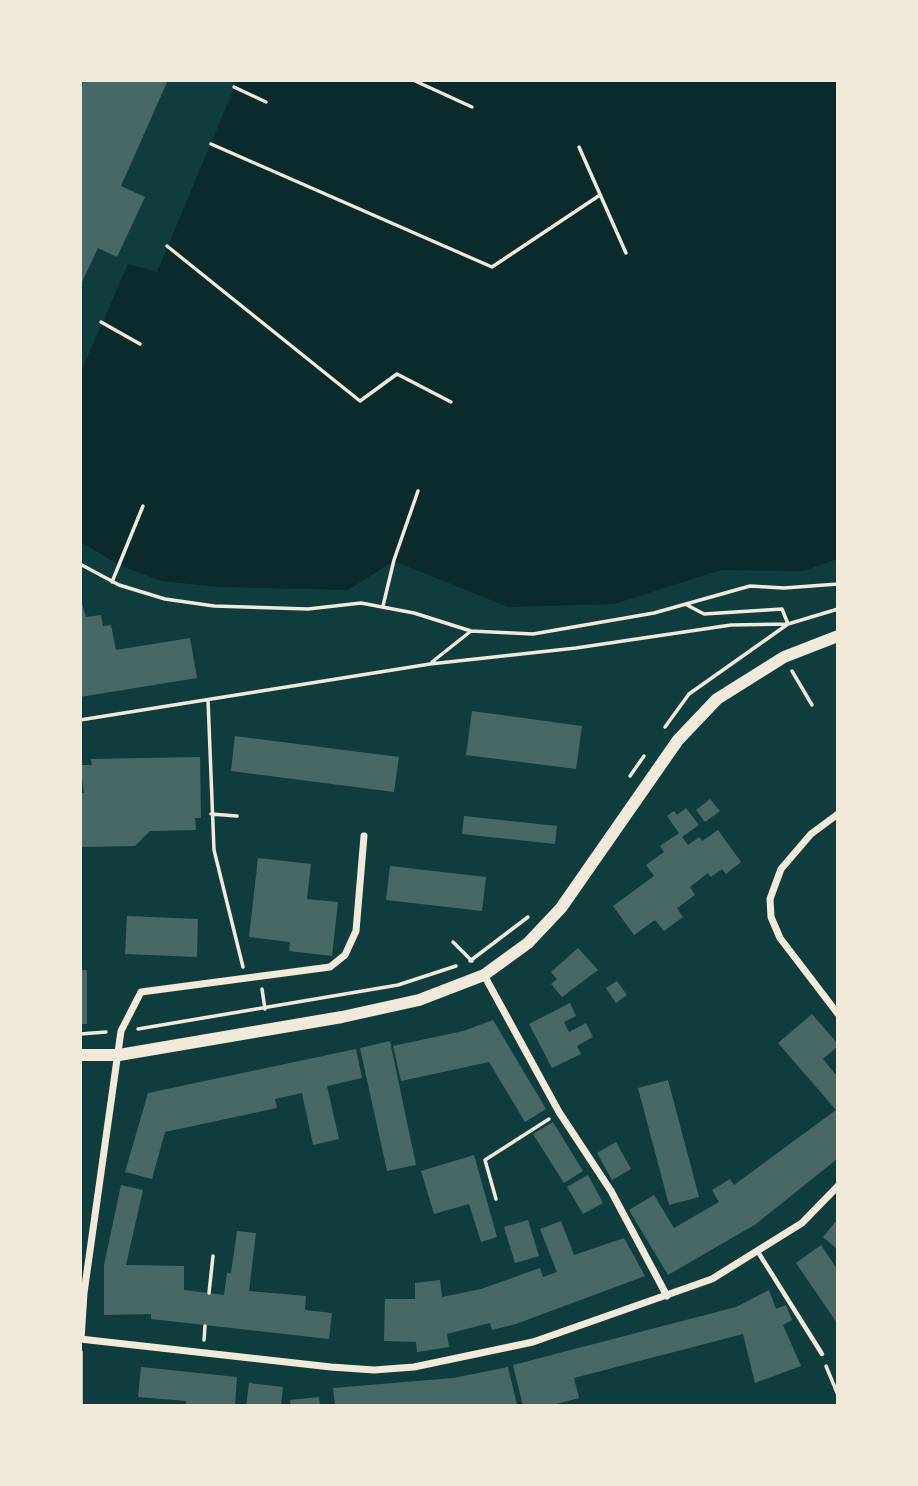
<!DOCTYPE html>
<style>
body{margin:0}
#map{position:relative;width:918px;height:1486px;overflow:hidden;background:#0f3d3e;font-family:Rubik,sans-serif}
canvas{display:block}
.frame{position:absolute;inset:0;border:82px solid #f1e9da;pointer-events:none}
</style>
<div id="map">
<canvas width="918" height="1486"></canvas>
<div class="frame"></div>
</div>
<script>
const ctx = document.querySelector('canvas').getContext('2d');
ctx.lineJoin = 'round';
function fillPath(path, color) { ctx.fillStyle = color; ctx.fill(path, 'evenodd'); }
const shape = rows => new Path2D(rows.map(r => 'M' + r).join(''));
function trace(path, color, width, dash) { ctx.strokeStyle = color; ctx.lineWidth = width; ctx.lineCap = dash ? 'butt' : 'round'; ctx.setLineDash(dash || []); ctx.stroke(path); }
const water = shape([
 [237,81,837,81,837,559,804,571,721,570,614,604,508,607,394,561,348,590,219,587,161,581,119,565,81,542,80,374,128,264,157,272]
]);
const building = shape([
 [84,80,168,80,121,186,145,197,117,257,98,248,80,286,80,89],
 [80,598,86,617,101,615,103,626,111,625,116,650,190,638,197,678,80,697],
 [472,711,582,726,576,769,466,755],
 [235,736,399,757,394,792,231,771],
 [200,757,201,818,195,818,196,830,150,831,135,846,80,847,80,793,84,793,80,765,92,765,91,759],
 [710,799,720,811,705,822,696,810],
 [686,808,699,825,682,837,688,845,699,837,702,841,718,830,741,862,726,874,722,869,711,877,708,873,690,887,695,895,677,908,683,917,664,931,655,920,634,935,613,906,654,876,646,865,664,852,660,846,679,833,667,816,674,811,677,815],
 [464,816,557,826,555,844,462,834],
 [258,858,311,864,307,899,338,902,332,956,289,951,290,942,249,937],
 [390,866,486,877,482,911,386,900],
 [127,916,198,919,197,957,125,954],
 [578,948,598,970,562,997,551,984,557,979,551,972],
 [80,970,87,970,87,1024,80,1024],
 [617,981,627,995,616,1003,606,988],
 [570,1003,576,1016,564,1022,569,1032,586,1023,593,1037,577,1046,581,1054,552,1068,529,1024],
 [812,1014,837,1043,837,1047,823,1059,837,1076,837,1159,756,1224,668,1275,629,1210,654,1195,674,1228,719,1202,712,1190,730,1179,734,1185,836,1110,778,1043],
 [493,1020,546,1109,525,1122,489,1062,401,1081,393,1046,463,1031],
 [390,1041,416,1165,387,1171,360,1048],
 [356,1049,362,1078,327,1086,339,1139,313,1145,302,1093,275,1099,277,1108,165,1132,152,1179,125,1172,148,1093],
 [668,1080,699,1197,669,1205,638,1088],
 [553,1122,583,1171,564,1183,533,1134],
 [616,1142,631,1169,612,1180,597,1153],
 [474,1155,497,1237,481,1242,469,1204,434,1214,421,1171],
 [588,1175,603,1203,583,1214,567,1187],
 [121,1185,143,1190,126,1265,184,1266,184,1290,224,1295,227,1273,231,1273,237,1231,256,1233,249,1291,306,1296,305,1310,332,1313,329,1339,151,1319,151,1314,104,1315,104,1265],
 [528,1220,539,1256,515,1263,504,1227],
 [837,1220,837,1249,823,1237],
 [561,1221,574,1255,624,1238,645,1276,516,1324,492,1330,490,1323,447,1334,449,1347,417,1352,416,1342,384,1341,385,1299,415,1299,415,1283,440,1280,442,1297,481,1289,540,1268,543,1277,557,1272,540,1229],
 [821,1245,837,1269,837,1323,796,1263],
 [769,1290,776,1309,786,1305,792,1320,783,1325,801,1366,755,1383,743,1334,574,1378,579,1398,549,1406,523,1406,513,1365,736,1307],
 [141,1367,237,1377,235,1406,186,1406,186,1401,138,1397],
 [508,1367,517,1405,514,1406,335,1406,333,1388,453,1378],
 [249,1383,283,1387,281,1406,246,1406],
 [319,1397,320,1406,291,1406,290,1400]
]);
const path = shape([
 [413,80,472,107],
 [234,87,266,102],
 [211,144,492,267,600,195],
 [579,147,626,253],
 [167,246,360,401,397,374,451,402],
 [101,322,140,344],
 [80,564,119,585,165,599,214,606,308,609,361,603,414,613,471,631,533,634,654,613,750,586,784,588,838,584],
 [112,582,143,506],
 [383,606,394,560,418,491],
 [432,662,471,631],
 [792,671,812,705],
 [208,700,214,850,243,967],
 [80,720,430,664,576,648,731,625,788,624,838,609],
 [665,727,689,694,788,624,782,609,704,614,685,604],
 [630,776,644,756],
 [211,814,237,816],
 [453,942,472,961],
 [470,961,528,917],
 [262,989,265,1009],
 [138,1029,398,985,456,966],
 [80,1034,106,1032],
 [496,1199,485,1160,549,1119],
 [209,1293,213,1256],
 [204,1340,205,1326],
 [826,1366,838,1395],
 [81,1406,81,1352]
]);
const service = shape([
 [758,1252,822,1354]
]);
const minor = shape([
 [838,814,811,834,781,869,770,899,771,917,780,938,838,1014],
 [484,975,559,1112,611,1191,667,1296],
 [80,1339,331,1367,374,1370,414,1367,533,1342,712,1279,802,1223,838,1186],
 [81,1339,84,1293,121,1031,141,992,330,967,345,955,356,931,364,836]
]);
const tertiary = shape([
 [80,1055,119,1055,342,1017,419,1000,484,975,528,943,561,908,678,740,717,699,784,657,838,636]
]);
fillPath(water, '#0a2a2b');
fillPath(building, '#486865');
trace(path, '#f1e9da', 3.5);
trace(service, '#f1e9da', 4.5);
trace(minor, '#f1e9da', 7);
trace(tertiary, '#f1e9da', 12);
</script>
